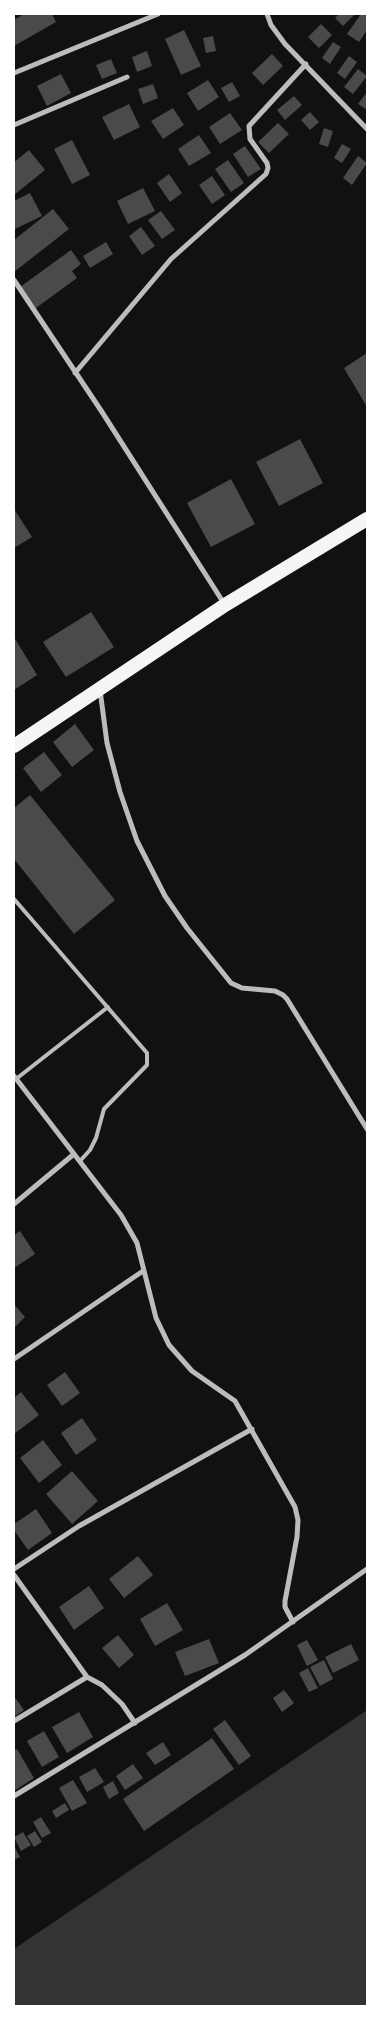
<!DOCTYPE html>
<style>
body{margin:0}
#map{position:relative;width:381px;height:2020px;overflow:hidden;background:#111;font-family:"Alegreya Sans",sans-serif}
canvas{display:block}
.frame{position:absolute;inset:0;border:15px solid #fff;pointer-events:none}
</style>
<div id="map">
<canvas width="381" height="2020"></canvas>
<div class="frame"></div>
</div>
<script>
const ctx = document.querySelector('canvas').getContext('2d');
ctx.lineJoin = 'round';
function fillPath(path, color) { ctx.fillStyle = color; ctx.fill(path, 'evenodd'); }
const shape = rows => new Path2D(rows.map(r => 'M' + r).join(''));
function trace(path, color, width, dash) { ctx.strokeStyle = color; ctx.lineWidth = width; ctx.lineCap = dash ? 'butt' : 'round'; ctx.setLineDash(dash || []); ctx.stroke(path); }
const water = shape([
 [367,1710,367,2006,14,2006,14,1949]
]);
const building = shape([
 [24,14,52,14,56,22,14,46,14,20],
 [339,14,355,14,343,26,335,18],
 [361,14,367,16,367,30,359,42,347,34],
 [321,24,332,35,319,48,308,37],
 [184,30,201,66,181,75,165,39],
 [213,36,216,51,206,53,203,38],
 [333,42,341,47,330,64,322,58],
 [147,51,152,66,137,72,132,57],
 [272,54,283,66,263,85,252,73],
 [349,56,357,62,345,79,337,73],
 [111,59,117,73,102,79,96,65],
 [358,69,367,76,353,94,344,87],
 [61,74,71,93,47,106,37,86],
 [208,80,219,97,198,111,187,93],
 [232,82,240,96,229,102,221,88],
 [153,84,158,98,143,104,138,89],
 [367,92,367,110,358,104],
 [294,96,302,105,285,120,277,110],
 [129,104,140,127,114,140,102,117],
 [173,108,184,125,163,139,151,121],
 [310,112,319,122,310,130,301,120],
 [230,113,242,130,220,144,209,127],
 [278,123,289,134,269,153,258,142],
 [324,128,333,131,328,147,319,144],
 [199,135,211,153,189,166,178,149],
 [72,140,90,175,72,184,54,149],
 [342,144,351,149,342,163,334,158],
 [245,146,261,169,248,177,233,154],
 [29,150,45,170,14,195,14,162],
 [358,156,367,163,352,185,343,178],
 [228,160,244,183,231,192,215,169],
 [169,174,182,193,170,202,157,183],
 [212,176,225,195,212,204,199,185],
 [143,188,155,211,128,224,117,201],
 [30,193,42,216,15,229,14,201],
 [53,209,69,229,14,272,14,240],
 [161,211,175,230,162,239,148,220],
 [141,227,155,246,142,255,129,236],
 [106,242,113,254,90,268,83,256],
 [71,250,81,264,72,271,77,278,36,308,20,287],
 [367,353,367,407,344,368],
 [300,439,323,483,279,506,256,462],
 [231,479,255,524,211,547,187,503],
 [14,509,32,537,14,548],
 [91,612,114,647,66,677,43,642],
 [14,637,37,675,14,690],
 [75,724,94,750,72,767,53,742],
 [44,752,62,775,41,792,23,768],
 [30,795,115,900,74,934,14,859,14,808],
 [20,1231,35,1254,14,1268,14,1235],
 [14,1304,25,1317,14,1328],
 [65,1372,80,1393,62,1406,47,1385],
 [21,1392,39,1415,14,1434,14,1398],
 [82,1418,97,1440,76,1455,61,1433],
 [43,1440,62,1465,39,1483,20,1458],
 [72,1471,98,1501,72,1524,46,1494],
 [36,1509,52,1533,28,1550,14,1530,14,1524],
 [138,1556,153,1575,124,1598,109,1579],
 [89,1586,104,1608,74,1630,59,1607],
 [167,1603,183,1630,155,1646,140,1619],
 [118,1635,134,1655,119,1668,102,1648],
 [209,1639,219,1663,185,1676,175,1652],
 [307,1640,318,1660,307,1666,297,1645],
 [351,1644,359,1660,333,1673,325,1657],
 [324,1660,333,1679,320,1686,310,1667],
 [308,1668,318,1688,309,1692,299,1673],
 [284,1690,294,1703,282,1712,273,1698],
 [14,1696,24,1710,14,1717],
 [79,1712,93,1737,67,1753,52,1727],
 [225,1720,251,1756,239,1765,213,1729],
 [44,1731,59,1757,42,1767,27,1741],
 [212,1738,234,1769,144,1831,123,1799],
 [163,1742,171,1755,155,1765,146,1753],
 [17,1749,34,1778,14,1791,14,1751],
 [133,1764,143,1778,125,1790,116,1776],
 [95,1768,104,1782,87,1792,79,1777],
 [73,1780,87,1803,72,1811,59,1788],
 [113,1781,119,1793,109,1799,103,1787],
 [65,1803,69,1810,56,1818,52,1811],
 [41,1817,51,1833,42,1838,33,1822],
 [35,1831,42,1842,34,1847,27,1836],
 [23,1832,31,1845,21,1851,14,1837],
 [14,1846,20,1857,14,1860]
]);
const service = shape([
 [14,899,147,1053,147,1065,104,1109,96,1138,90,1150,80,1161],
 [16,1079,108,1007]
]);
const minor = shape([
 [267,14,271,25,285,44,367,129],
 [14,73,158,14],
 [14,125,127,77],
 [14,280,102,412,225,605],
 [75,373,171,259,266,174,268,168,267,163,250,139,249,126,306,64],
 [100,690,107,743,120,792,137,841,165,896,187,928,231,983,242,988,275,991,283,995,287,999,367,1129],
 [14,1076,121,1215,137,1243,156,1318,169,1345,192,1371,235,1401,295,1507,298,1520,297,1537,285,1601,285,1607,293,1622],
 [14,1204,74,1154],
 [14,1359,143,1271],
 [14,1569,79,1526,252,1429],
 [14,1575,87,1677],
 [14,1721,87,1677,102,1685,122,1704,135,1723],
 [14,1796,245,1655,367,1569]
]);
const trunk = shape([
 [14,746,225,605,367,519]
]);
fillPath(water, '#333');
fillPath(building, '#4a4a4a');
trace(service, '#bcbcbc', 4);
trace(minor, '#bcbcbc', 5);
trace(trunk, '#f5f5f5', 14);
</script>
